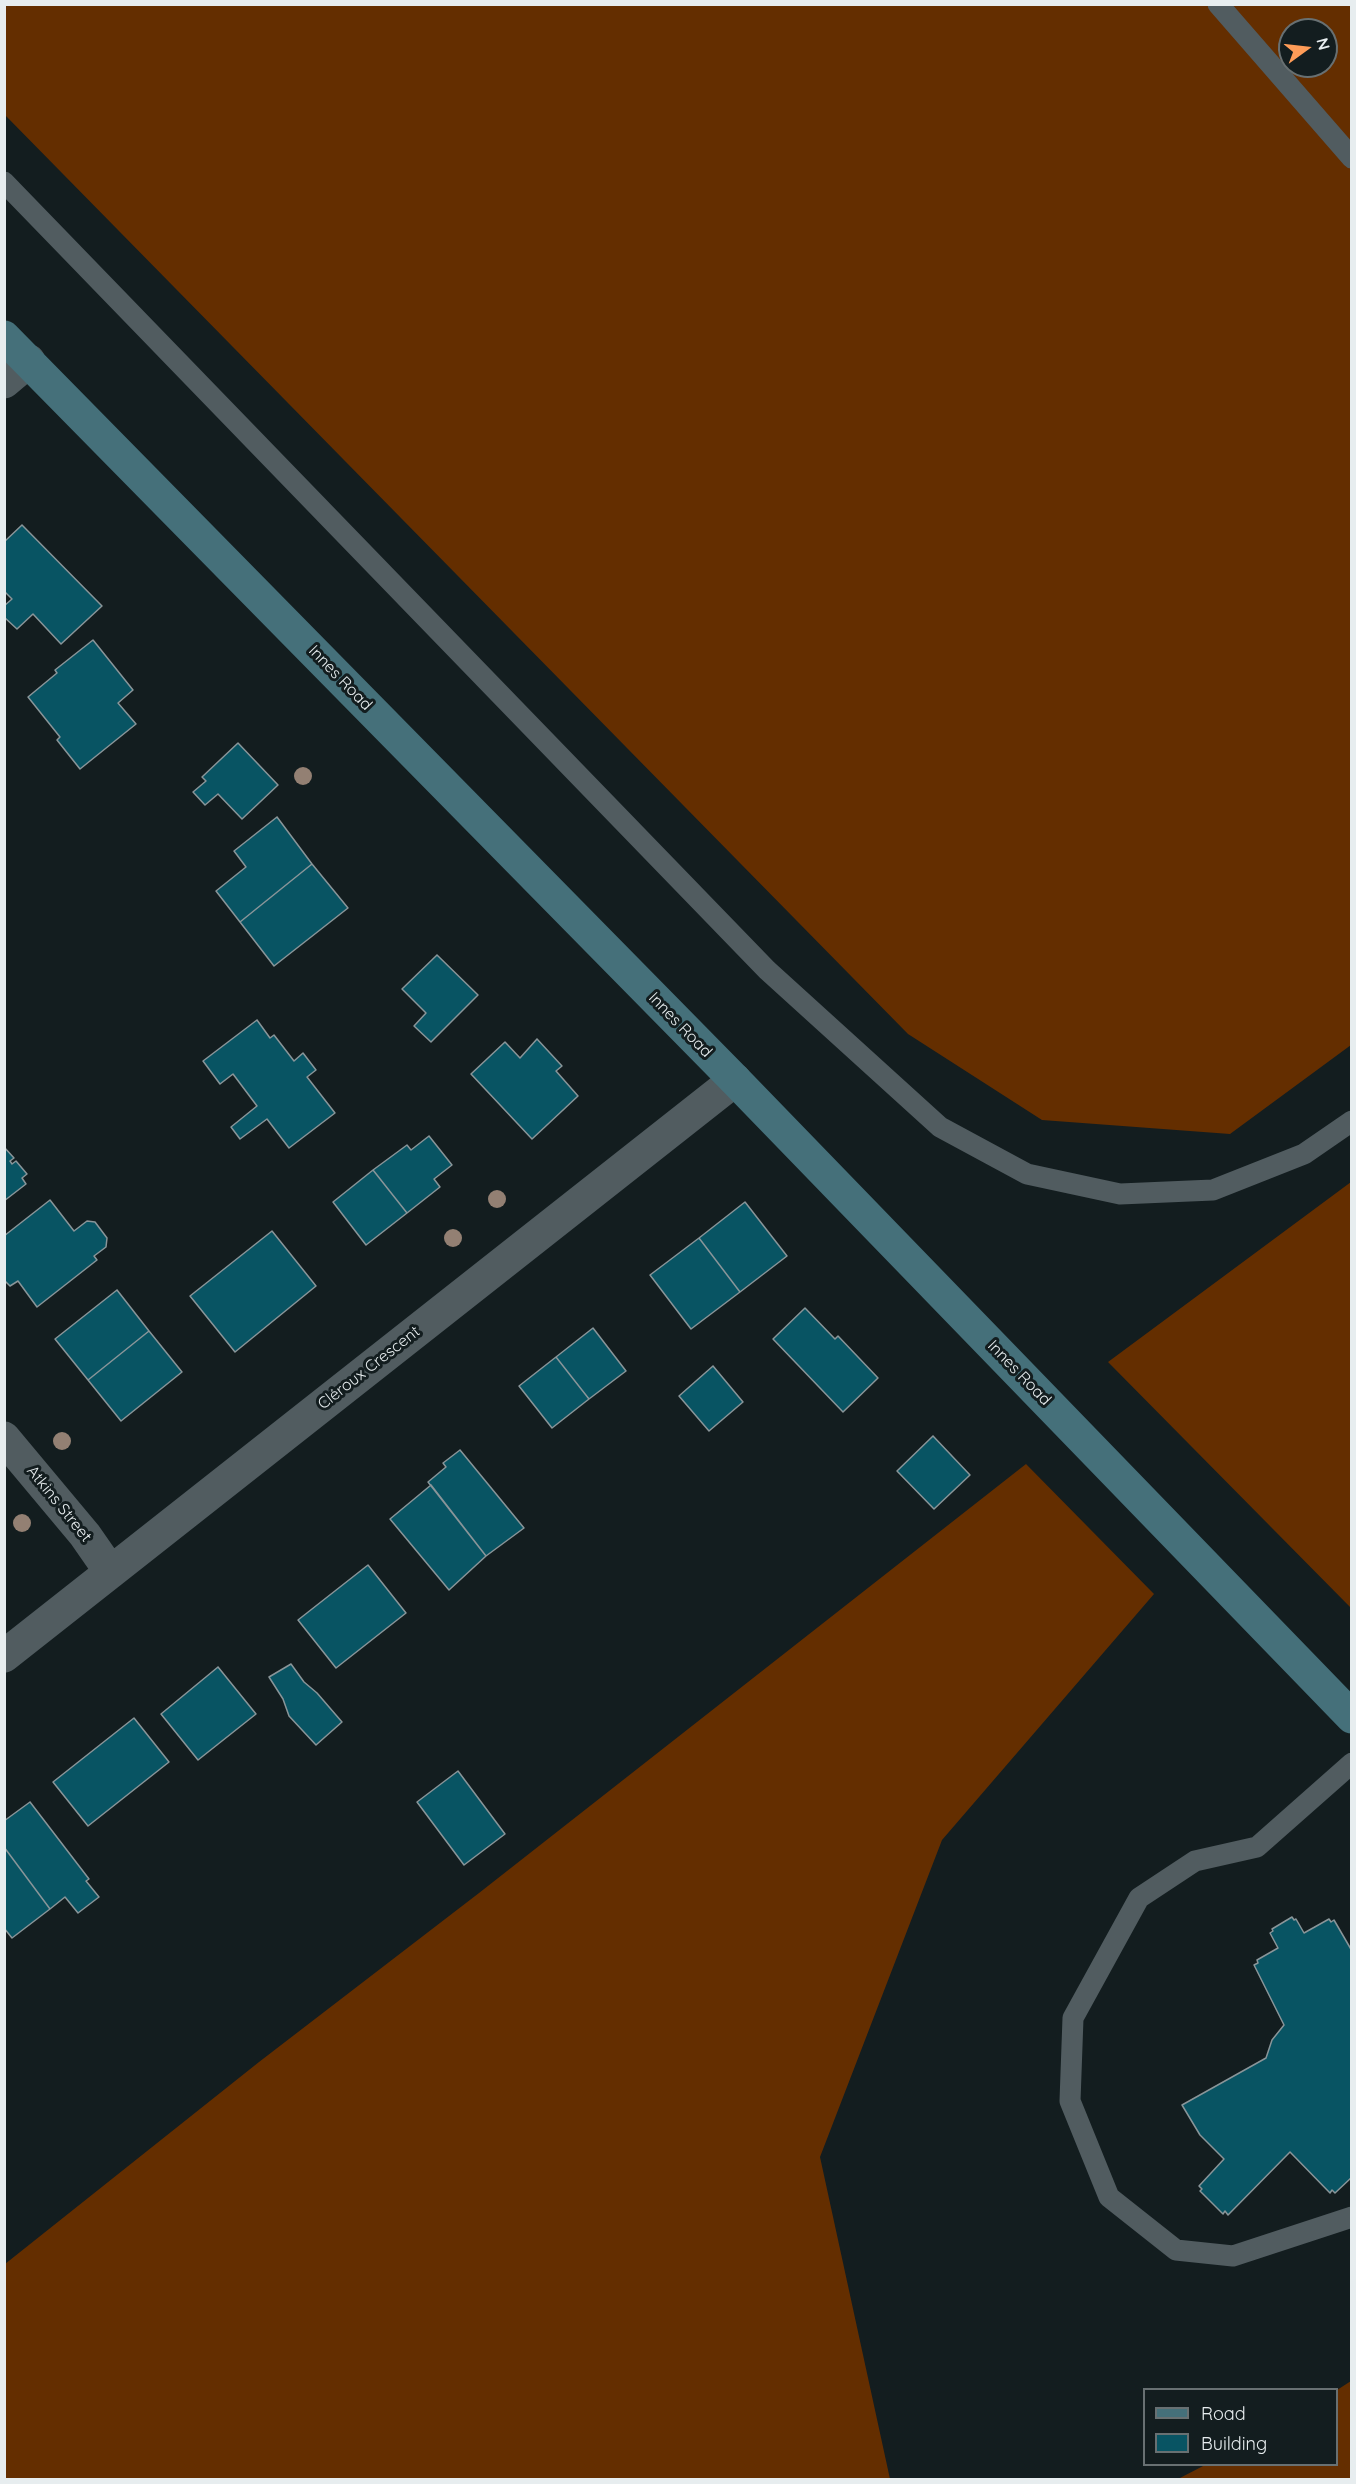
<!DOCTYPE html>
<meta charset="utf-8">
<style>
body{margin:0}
#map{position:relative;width:1356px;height:2484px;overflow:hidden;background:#131d1f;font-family:Quicksand,sans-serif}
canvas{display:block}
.frame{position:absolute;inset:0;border:6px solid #e7edef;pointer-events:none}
.legend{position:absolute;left:1143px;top:2388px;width:195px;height:78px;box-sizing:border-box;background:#131d1f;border:2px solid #687072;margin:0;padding:8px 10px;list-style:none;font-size:18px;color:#e7edef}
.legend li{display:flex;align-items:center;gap:12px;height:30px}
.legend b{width:30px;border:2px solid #687072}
.north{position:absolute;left:1278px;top:18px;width:60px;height:60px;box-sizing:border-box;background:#131d1f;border:2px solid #687072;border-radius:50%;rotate:75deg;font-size:16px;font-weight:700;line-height:24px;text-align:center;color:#e7edef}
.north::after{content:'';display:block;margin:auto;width:21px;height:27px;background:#fe9c58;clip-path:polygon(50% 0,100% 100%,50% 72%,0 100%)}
</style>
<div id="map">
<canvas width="1356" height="2484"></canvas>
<div class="frame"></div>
<ul class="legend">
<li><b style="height:8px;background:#45707a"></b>Road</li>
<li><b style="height:16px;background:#085463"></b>Building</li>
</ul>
<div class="north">N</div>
</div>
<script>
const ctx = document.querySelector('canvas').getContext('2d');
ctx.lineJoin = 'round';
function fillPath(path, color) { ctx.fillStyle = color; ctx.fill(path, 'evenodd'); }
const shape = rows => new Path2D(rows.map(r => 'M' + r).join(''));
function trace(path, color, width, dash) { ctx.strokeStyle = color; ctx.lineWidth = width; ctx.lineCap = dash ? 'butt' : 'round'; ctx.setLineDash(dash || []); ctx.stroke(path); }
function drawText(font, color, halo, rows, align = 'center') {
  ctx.font = font + ' Quicksand,sans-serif'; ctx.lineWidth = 6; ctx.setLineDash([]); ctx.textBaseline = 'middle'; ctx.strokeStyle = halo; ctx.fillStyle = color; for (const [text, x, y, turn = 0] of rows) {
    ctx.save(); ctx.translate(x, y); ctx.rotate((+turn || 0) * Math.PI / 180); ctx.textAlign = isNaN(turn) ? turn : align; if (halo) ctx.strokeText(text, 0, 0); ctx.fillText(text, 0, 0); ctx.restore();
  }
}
const forest = shape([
 [4,5,1351,5,1351,1045,1230,1134,1042,1120,908,1034,5,115],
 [1290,30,1326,30,1326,66,1290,66],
 [1351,1182,1351,1608,1108,1362],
 [1026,1464,1154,1594,942,1840,820,2157,890,2479,5,2479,5,2264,259,2062,479,1893],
 [1351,2381,1351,2479,1178,2479,1205,2465,1336,2464,1337,2390]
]);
const building = shape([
 [22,525,102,606,61,644,33,614,17,629,4,617,4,606,12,599,4,591,4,542,22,525],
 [93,640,133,690,118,703,136,724,80,769,57,740,60,737,28,697,57,673,55,670,93,640],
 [238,743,278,785,242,819,218,794,205,805,193,792,206,781,202,777,238,743],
 [277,817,312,864,240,922,216,891,246,867,234,851,277,817],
 [312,864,348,908,274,966,240,922,312,864],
 [437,955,478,995,431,1042,414,1026,426,1013,402,989,437,955],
 [257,1020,270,1038,274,1035,294,1061,303,1053,316,1070,307,1077,335,1113,289,1148,267,1119,240,1139,231,1127,257,1106,233,1074,220,1084,203,1061,257,1020],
 [537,1039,562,1066,556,1071,578,1096,532,1139,471,1074,505,1042,520,1058,537,1039],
 [429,1136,452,1165,434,1179,440,1187,407,1213,373,1170,407,1145,411,1150,429,1136],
 [4,1147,14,1158,10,1161,12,1164,16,1161,27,1174,22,1178,26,1184,4,1201,4,1147],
 [373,1170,407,1213,366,1245,333,1202,373,1170],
 [50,1200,74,1231,87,1221,95,1222,107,1238,106,1247,94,1256,97,1260,37,1307,18,1281,10,1286,4,1280,4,1236,50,1200],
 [745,1202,787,1256,740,1292,699,1238,745,1202],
 [272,1231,316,1286,235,1352,190,1296,272,1231],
 [699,1238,740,1292,691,1329,650,1275,699,1238],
 [117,1290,149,1331,88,1380,55,1339,117,1290],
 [805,1308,835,1339,838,1336,878,1378,843,1412,773,1339,805,1308],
 [593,1328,626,1371,589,1399,556,1357,593,1328],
 [149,1331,182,1372,121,1421,88,1380,149,1331],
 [556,1357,589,1399,552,1428,519,1386,556,1357],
 [713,1366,743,1402,709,1431,679,1396,713,1366],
 [933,1436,970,1475,934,1509,897,1471,933,1436],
 [460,1450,524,1528,486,1556,428,1482,446,1467,443,1463,460,1450],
 [431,1485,486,1556,449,1590,390,1519,431,1485],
 [368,1565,406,1613,336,1668,298,1620,368,1565],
 [291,1664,304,1682,317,1693,342,1722,316,1745,289,1716,283,1699,269,1677,291,1664],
 [218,1667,256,1714,198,1760,161,1714,218,1667],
 [134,1718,169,1762,88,1826,53,1782,134,1718],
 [458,1771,505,1834,464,1865,417,1802,458,1771],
 [30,1802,89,1879,86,1881,99,1897,78,1913,65,1897,50,1909,4,1847,4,1821,30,1802],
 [4,1847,50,1909,12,1938,4,1928,4,1847],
 [1292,1917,1294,1920,1296,1919,1304,1933,1329,1919,1331,1922,1334,1920,1352,1951,1352,2177,1335,2193,1332,2190,1330,2193,1290,2152,1228,2215,1225,2211,1223,2214,1200,2191,1202,2189,1199,2186,1224,2159,1200,2135,1182,2105,1266,2058,1272,2040,1284,2025,1254,1965,1258,1963,1257,1960,1278,1948,1270,1933,1273,1931,1272,1929,1292,1917]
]);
const lane = shape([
 [1218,4,1352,158],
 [4,182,767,970,940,1127,1027,1174,1120,1194,1213,1190,1304,1154,1352,1121],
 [1352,1763,1257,1847,1195,1861,1139,1898,1073,2018,1070,2101,1109,2197,1176,2250,1233,2256,1352,2217]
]);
const street = shape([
 [4,382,29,361],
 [4,1438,85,1535,110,1571],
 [4,1656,735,1080]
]);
const secondary = shape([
 [4,337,735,1080,1352,1717]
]);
const trees = [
 [303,776],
 [497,1199],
 [453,1238],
 [62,1441],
 [22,1523]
];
const streetNames = [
 ["Innes Road",340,678,46],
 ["Innes Road",680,1025,46],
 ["Cléroux Crescent",369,1368,-38],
 ["Innes Road",1019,1373,46],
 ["Atkins Street",59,1504,51]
];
fillPath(forest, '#642e00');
fillPath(building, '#085463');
trace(building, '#899599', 1.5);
trace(lane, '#515c60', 21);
trace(street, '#515c60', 33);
trace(secondary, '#45707a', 33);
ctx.fillStyle = '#938073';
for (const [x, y] of trees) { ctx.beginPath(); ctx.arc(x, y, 9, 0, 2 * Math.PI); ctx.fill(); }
drawText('16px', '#e7edef', '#131d1f', streetNames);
</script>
